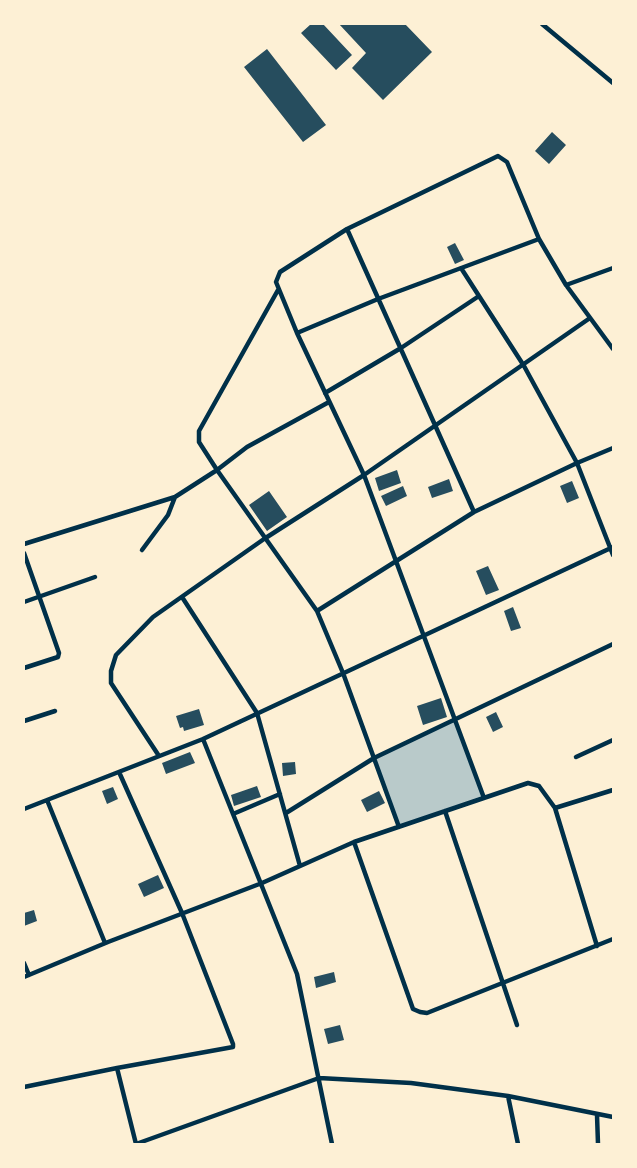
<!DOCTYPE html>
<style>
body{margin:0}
#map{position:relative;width:637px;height:1168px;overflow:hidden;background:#fdf0d5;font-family:Poppins,sans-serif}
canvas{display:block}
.frame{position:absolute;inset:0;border:25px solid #fdf0d5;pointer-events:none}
</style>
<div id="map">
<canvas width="637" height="1168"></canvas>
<div class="frame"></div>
</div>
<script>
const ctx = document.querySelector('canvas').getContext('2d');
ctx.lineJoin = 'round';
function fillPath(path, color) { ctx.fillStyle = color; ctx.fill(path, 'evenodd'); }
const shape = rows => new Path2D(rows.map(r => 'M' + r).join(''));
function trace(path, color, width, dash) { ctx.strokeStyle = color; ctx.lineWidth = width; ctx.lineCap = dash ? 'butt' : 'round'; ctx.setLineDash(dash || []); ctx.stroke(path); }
const green = shape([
 [455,720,484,798,399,827,374,758]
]);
const building = shape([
 [311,24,323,24,352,55,336,70,301,33],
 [339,24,405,24,432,52,383,100,352,68,366,53],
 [267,49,326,125,303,142,244,67],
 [552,132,566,145,549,164,535,151],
 [455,243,464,260,455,264,447,247],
 [397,470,401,483,379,491,375,478],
 [449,479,453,491,432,498,428,487],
 [572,481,579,498,567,503,560,486],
 [403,486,407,496,386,506,381,496],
 [269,491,287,517,267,531,249,505],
 [488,566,499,590,486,595,476,571],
 [513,607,521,628,511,631,504,611],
 [441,698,447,717,423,725,417,706],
 [199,709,204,725,184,731,183,727,180,728,176,716],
 [496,712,503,727,493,732,486,717],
 [190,752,195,763,166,774,162,763],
 [295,762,296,774,283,776,282,763],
 [257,786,261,797,234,806,231,795],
 [113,787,118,799,107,804,102,791],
 [379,791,385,803,367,812,361,800],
 [158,875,164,888,144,897,138,884],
 [34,910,37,921,24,926,24,913],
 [334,972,336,982,316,988,314,977],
 [340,1025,344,1040,328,1044,324,1029]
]);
const minor = shape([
 [542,24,613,83],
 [347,229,474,512],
 [461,268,524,366,577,463,613,555],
 [566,285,613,268],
 [297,333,378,299,539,239],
 [325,393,401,348,479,296],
 [24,544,175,497,217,470,199,442,199,431,278,290],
 [142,550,168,515,175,497],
 [24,553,59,653,58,657,24,668],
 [182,597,257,713,300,866],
 [24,602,95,577],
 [317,611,217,470,247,447,329,402],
 [24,721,55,711],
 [203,739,297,974,332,1144],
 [159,756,111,683,111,671,116,655,153,617,264,539,364,475,590,318],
 [576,757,613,740],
 [484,798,364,475,297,333,276,282,280,272,347,229,498,156,507,162,539,239,566,285,613,349],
 [47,800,105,943],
 [555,808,613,790],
 [24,809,203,739,613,547],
 [445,811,517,1025],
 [286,813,374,758,613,644],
 [233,814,280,794],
 [399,827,343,673,317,611,474,512,577,463,613,448],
 [354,842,413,1009,420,1012,427,1013,613,939],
 [24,963,29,975],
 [24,977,108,942,262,883,354,842,528,783,539,786,555,808,597,946],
 [117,1068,233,1047,233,1044,182,913,119,772],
 [24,1087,117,1068,136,1144],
 [508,1096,518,1144],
 [597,1115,598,1144],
 [136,1144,319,1078,411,1083,508,1096,613,1117]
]);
fillPath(green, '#b9caca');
fillPath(building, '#264d5e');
trace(minor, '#003049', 4.5);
</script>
